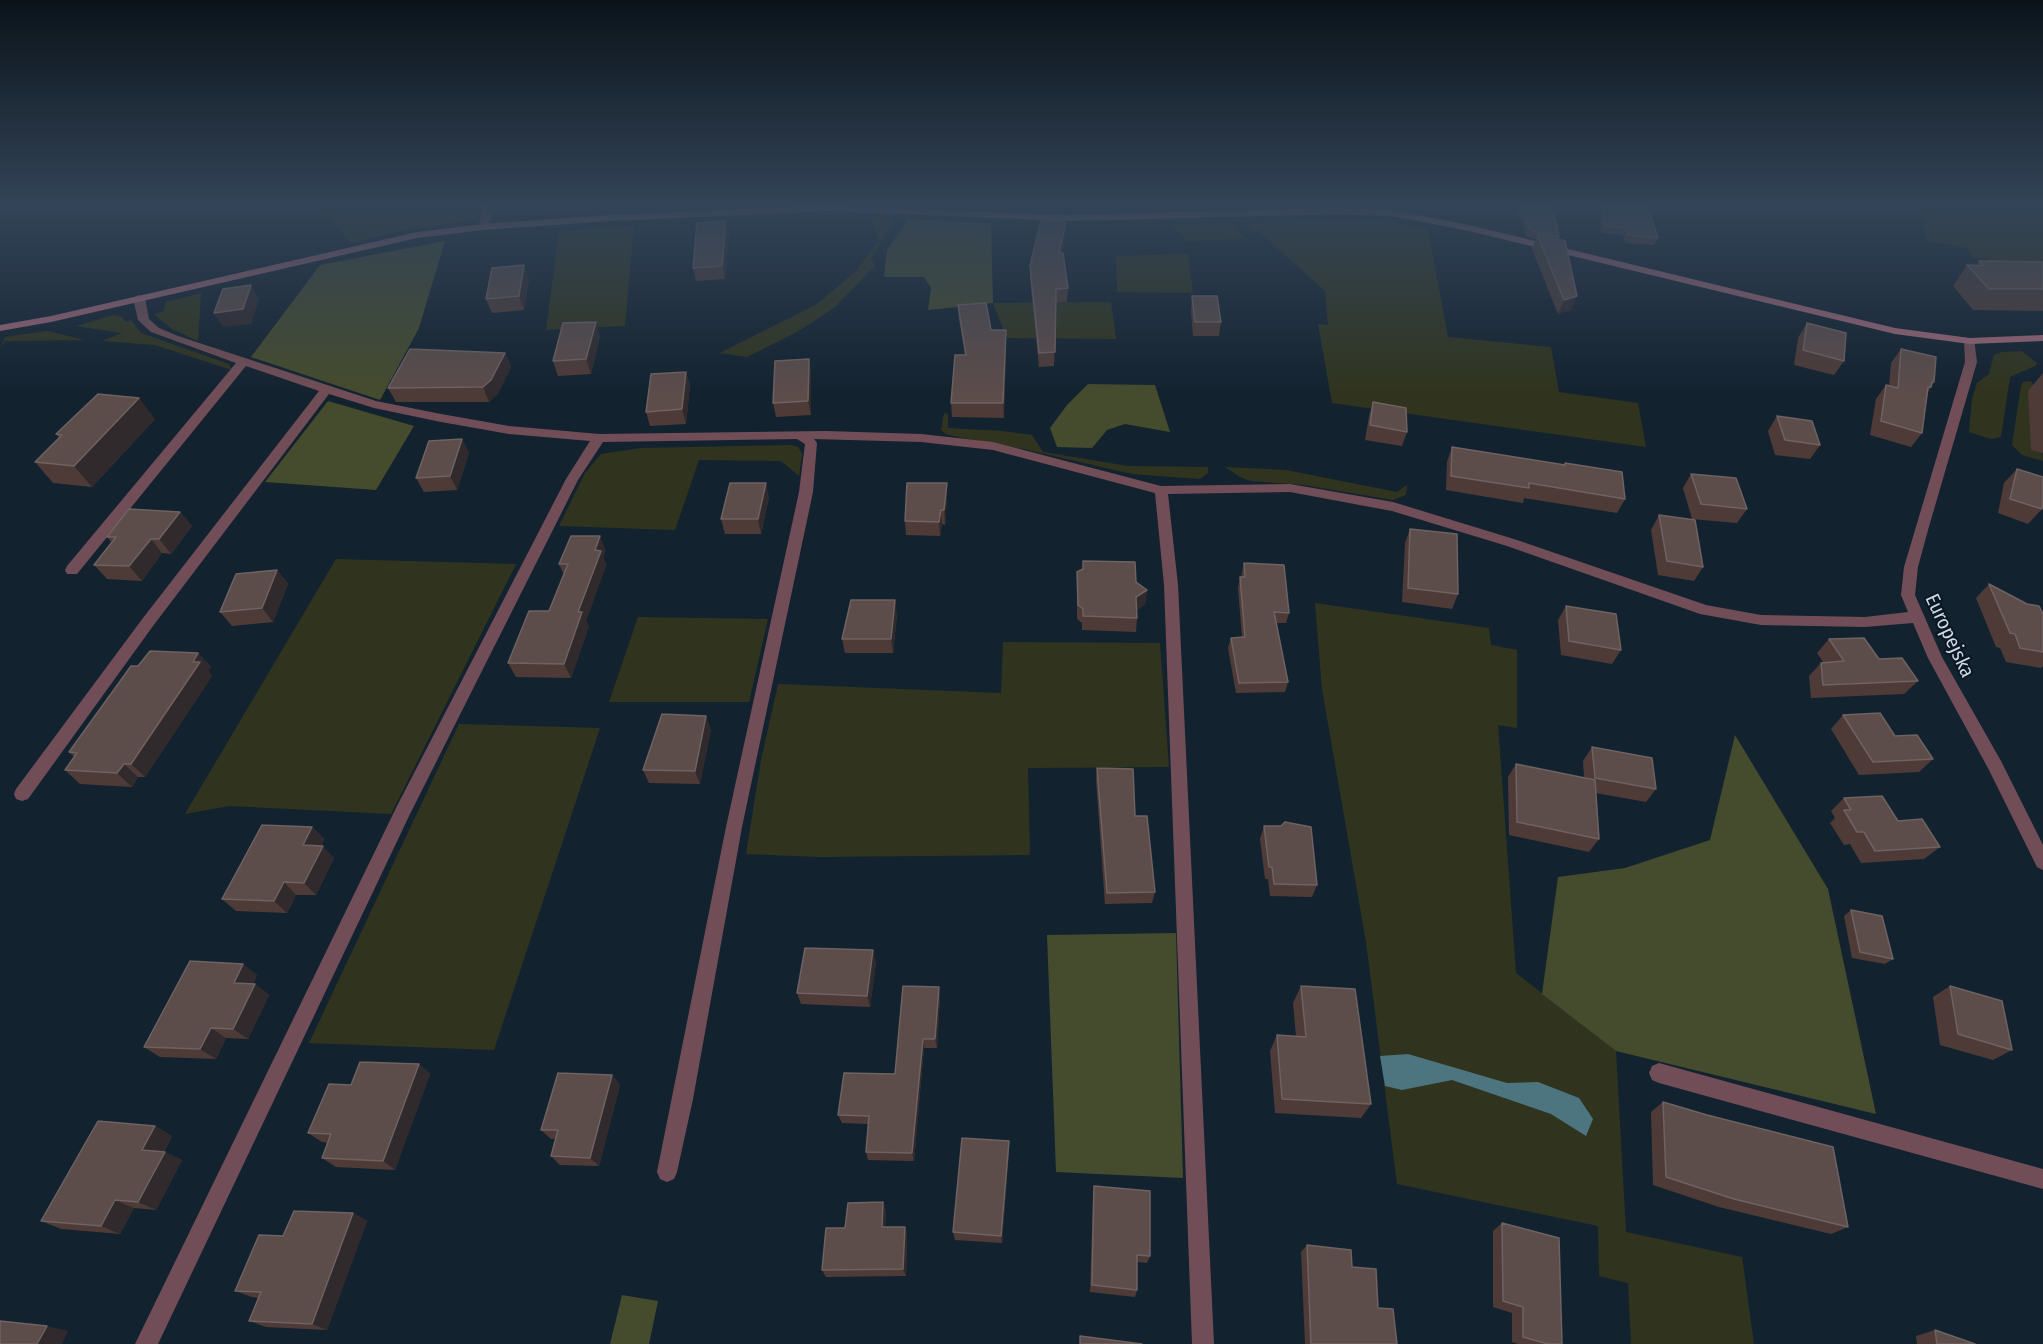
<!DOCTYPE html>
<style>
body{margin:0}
canvas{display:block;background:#13222f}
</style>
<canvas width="2043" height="1344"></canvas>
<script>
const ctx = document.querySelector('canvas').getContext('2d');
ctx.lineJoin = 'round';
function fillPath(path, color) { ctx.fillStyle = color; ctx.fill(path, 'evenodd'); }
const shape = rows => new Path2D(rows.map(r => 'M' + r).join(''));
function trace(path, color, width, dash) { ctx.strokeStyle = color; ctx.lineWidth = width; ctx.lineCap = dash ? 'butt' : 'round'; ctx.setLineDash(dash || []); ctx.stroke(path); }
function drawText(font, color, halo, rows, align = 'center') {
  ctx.font = font + ' "Fira Sans Condensed",sans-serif'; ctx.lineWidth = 4.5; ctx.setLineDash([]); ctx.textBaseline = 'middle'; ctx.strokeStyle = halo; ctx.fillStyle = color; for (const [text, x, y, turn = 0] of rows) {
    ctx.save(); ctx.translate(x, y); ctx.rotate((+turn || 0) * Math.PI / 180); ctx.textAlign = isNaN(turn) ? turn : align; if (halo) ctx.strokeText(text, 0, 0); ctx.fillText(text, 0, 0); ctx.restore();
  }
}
const green = shape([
 [316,206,481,206,482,216,474,220,400,231,352,243],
 [1917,206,2043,206,2043,284,2009,283,1987,259,1972,257,1968,248,1926,241,1922,206],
 [870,217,895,218,871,259,875,266,834,308,797,332,747,357,720,353,817,304,856,271,879,240],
 [1332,219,1373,220,1428,229,1448,337,1551,347,1559,392,1638,403,1646,447,1332,403,1318,324,1328,325,1325,291,1257,230,1253,233,1245,224],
 [1231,222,1245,239,1187,241,1172,225],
 [634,226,625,326,546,330,559,231],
 [1188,254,1193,293,1117,292,1116,256],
 [201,293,198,341,172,329,154,314,164,311,166,302],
 [1111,302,1116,339,1007,338,993,303],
 [113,315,122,317,126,322,131,320,141,333,229,364,232,370,155,345,102,341,122,333,76,326],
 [47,331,85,340,5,341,0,348,5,337],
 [2022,351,2037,363,2035,366,2010,377,2001,437,1991,439,1969,432,1972,399,1977,383,1989,374,1994,355,2002,352],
 [2031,381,2038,394,2043,461,2022,455,2012,445,2021,386,2023,382],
 [944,413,948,414,948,428,1002,431,1032,435,1043,452,1128,466,1208,467,1208,473,1200,479,1132,474,1028,450,958,437,946,434,941,430],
 [791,445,798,447,802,453,799,476,781,461,699,460,675,530,559,526,585,473,601,454,641,448],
 [1225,467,1286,470,1397,492,1407,485,1406,495,1393,500,1304,485,1251,481,1240,477],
 [336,559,516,564,391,814,229,806,185,814],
 [1315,603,1489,628,1491,645,1517,650,1517,728,1498,725,1516,973,1616,1051,1626,1232,1742,1257,1754,1344,1631,1344,1628,1283,1599,1276,1598,1226,1397,1184,1366,942,1322,689],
 [638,617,768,619,749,702,609,702],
 [1003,642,1160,643,1169,767,1028,768,1030,855,818,857,746,854,761,760,778,684,1001,693],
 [459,724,600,728,494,1050,309,1043]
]);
const forest = shape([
 [909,219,991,223,993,303,928,310,931,288,924,277,884,277,887,250],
 [445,241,419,328,380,400,251,357,320,265],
 [1088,384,1155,385,1170,432,1125,424,1107,430,1092,448,1057,447,1050,428,1067,405],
 [328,401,414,426,376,490,265,482],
 [1735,735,1828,889,1876,1114,1616,1051,1542,994,1558,877,1625,868,1710,840],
 [1176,933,1183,1178,1056,1172,1047,935],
 [622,1295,658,1301,649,1344,610,1344]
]);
const water = shape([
 [1408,1054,1507,1083,1538,1082,1579,1098,1593,1119,1586,1136,1551,1114,1452,1080,1402,1090,1385,1086,1380,1056]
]);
const street = shape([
 [480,206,490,206,492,215,488,227,483,230,478,227,482,215,480,206],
 [139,295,145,298,149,319,159,328,178,336,376,401,441,414,509,426,599,434,826,431,921,434,993,442,1161,486,1290,484,1393,502,1517,540,1706,605,1761,615,1865,617,1908,612,1901,595,1904,567,1965,362,1964,341,1970,338,1974,339,1977,362,1928,530,1918,567,1915,595,1942,657,2001,761,2043,845,2043,870,2037,867,1989,770,1928,658,1913,623,1865,627,1761,625,1700,614,1507,546,1392,511,1290,492,1168,494,1178,585,1214,1344,1192,1344,1164,585,1155,493,993,450,921,442,814,439,817,443,813,492,742,827,693,1099,677,1172,674,1179,667,1182,660,1179,657,1172,726,827,799,492,805,444,797,439,603,442,578,480,410,814,158,1344,135,1344,397,806,566,479,590,441,509,434,441,422,374,408,329,394,153,626,28,799,22,801,16,799,14,794,16,789,143,618,319,391,246,366,77,574,67,574,65,570,67,566,236,363,151,332,138,320,133,298,139,295],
 [1659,1063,2043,1169,2043,1189,1659,1083,1652,1080,1649,1073,1652,1066,1659,1063]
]);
const secondary = shape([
 [814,206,1069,215,1337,208,1392,210,1469,225,1895,328,1970,338,2043,335,2043,341,1970,344,1895,334,1469,231,1392,216,1337,214,1069,221,828,211,610,221,483,230,417,238,51,322,0,331,0,325,51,316,417,232,483,224,610,215,814,206]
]);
const wall = shape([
 [1515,206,1553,206,1559,237,1558,239,1577,296,1571,310,1558,314,1532,249,1536,239,1527,237],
 [1600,206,1648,206,1658,238,1654,245,1625,243,1623,235,1601,233],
 [1066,222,1066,235,1062,253,1068,288,1067,302,1056,303,1054,366,1039,367,1030,279,1030,266],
 [729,234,725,279,696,281,693,268],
 [1979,261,2043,262,2043,311,1973,310,1953,286,1967,265,1976,266],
 [529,279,524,310,492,313,486,299],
 [1192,296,1221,322,1219,336,1193,336,1191,310],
 [958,305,991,330,1006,344,1004,418,952,417,951,403,965,355,959,319],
 [1807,323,1844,361,1834,375,1794,365,1798,338],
 [600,336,591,374,558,376,553,361],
 [1901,349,1934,382,1928,392,1922,433,1911,447,1870,435,1876,399,1886,385,1889,386,1891,363],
 [505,353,511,367,497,395,489,402,396,402,388,388],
 [809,359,811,373,811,415,776,417,773,403],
 [686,372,690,386,686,424,650,426,646,412],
 [2043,373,2043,453,2031,450,2028,391],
 [1373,402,1407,432,1402,446,1365,440,1369,416],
 [1777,416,1820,445,1810,459,1775,455,1768,431],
 [155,419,92,487,53,483,35,462,59,438,56,434],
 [462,439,469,453,457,490,424,492,416,478],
 [1452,447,1564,465,1565,463,1625,499,1617,513,1524,498,1523,503,1446,490,1447,462],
 [2017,469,2042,509,2028,524,1998,513,2004,483],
 [1691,474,1747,509,1737,523,1692,519,1683,488],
 [947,483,947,497,945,525,942,524,940,536,906,535,905,521],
 [769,497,761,534,725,534,721,519],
 [180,512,192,526,171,554,162,553,142,581,107,579,94,565,112,543,107,537],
 [1659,515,1703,567,1694,581,1658,575,1651,530],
 [1410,529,1458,594,1452,609,1402,602,1405,543],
 [606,551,603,557,606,565,586,621,589,626,571,678,516,677,508,663,549,611,564,575,559,564],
 [1244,563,1289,613,1286,623,1276,623,1288,682,1285,692,1236,693,1228,648,1231,638,1242,637,1238,588,1240,577,1241,577],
 [277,570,288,584,273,622,232,626,220,612],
 [1077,572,1136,582,1147,590,1145,604,1137,610,1137,618,1136,632,1082,630,1082,623,1077,619],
 [1989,584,2043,614,2043,666,2041,668,2006,662,2000,648,1996,647,1976,598],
 [1566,606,1621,650,1612,664,1561,655,1558,620],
 [897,614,893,653,845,653,842,639],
 [1829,639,1879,659,1918,681,1904,694,1811,698,1809,676,1821,663,1823,662,1817,653],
 [198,653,211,667,208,671,212,676,145,777,138,777,132,787,80,784,65,770,74,757,69,752,138,666],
 [1843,715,1895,736,1933,759,1919,772,1859,775,1831,729],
 [711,729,700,784,649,783,643,770],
 [1592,747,1656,789,1646,802,1596,793,1599,839,1589,852,1509,835,1508,777,1516,764,1584,778,1583,761],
 [1097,768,1135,816,1155,892,1152,903,1105,904,1096,780],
 [1844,798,1898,821,1940,847,1924,859,1861,863,1850,844,1844,845,1830,823,1835,818,1831,811],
 [1264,826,1281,826,1317,885,1312,897,1270,896,1268,879,1265,879,1260,839],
 [312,827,324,839,321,846,334,858,316,895,296,895,287,913,236,911,222,899],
 [1851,910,1893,959,1885,964,1852,958,1844,916],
 [876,962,870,1007,801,1004,797,993],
 [257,975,253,984,255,984,269,995,248,1039,226,1038,216,1059,160,1057,144,1047],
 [1301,986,1371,1104,1361,1118,1275,1113,1270,1051,1277,1035,1296,1036,1293,1003],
 [1950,986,2012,1050,1993,1060,1940,1045,1933,997],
 [939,987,940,996,937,1048,924,1048,914,1161,868,1160,866,1152,869,1124,842,1123,838,1115,895,1074],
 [419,1064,430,1074,395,1170,336,1167,322,1158,328,1143,322,1142,308,1133,351,1085],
 [612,1075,620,1085,599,1166,560,1165,551,1156,556,1139,551,1139,541,1130],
 [1663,1102,1848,1227,1831,1234,1719,1207,1653,1185,1651,1112],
 [155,1126,172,1136,164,1152,182,1160,156,1210,134,1208,120,1234,61,1229,41,1221],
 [1009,1150,1002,1243,955,1240,953,1232],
 [1094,1186,1150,1256,1147,1263,1137,1262,1137,1290,1135,1297,1090,1292,1093,1194],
 [886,1210,885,1227,907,1234,906,1276,826,1277,822,1270,845,1228],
 [353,1213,367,1221,327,1330,266,1327,249,1321,258,1298,252,1297,235,1291,283,1236],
 [1502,1223,1562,1344,1518,1344,1512,1342,1512,1313,1493,1307,1493,1231],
 [1307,1245,1352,1267,1378,1308,1397,1344,1305,1344,1301,1252],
 [1935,1330,1975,1344,1917,1344,1916,1336]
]);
const shadedWall = shape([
 [726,221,729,234,725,279,722,266],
 [1066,222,1066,235,1059,266,1059,253],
 [524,265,529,279,524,310,519,296],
 [251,285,259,299,251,324,223,327,214,313],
 [1577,296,1571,310,1558,314,1564,300],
 [596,322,600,336,591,374,586,359],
 [1006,330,1006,344,1004,418,1003,403],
 [505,353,511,367,497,395,489,402,483,387],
 [809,359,811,373,811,415,808,401],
 [686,372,690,386,686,424,682,409],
 [139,398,155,419,92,487,74,466],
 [462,439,469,453,457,490,450,476],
 [766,483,769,497,761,534,758,519],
 [947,483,947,497,945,525,944,510],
 [941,510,942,524,940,536,939,522],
 [180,512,192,526,171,554,159,539],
 [600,536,606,551,603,557,606,565,586,621,589,626,571,678,564,664,595,550],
 [151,539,162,553,142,581,129,566],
 [277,570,288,584,273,622,262,608],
 [1147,590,1145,604,1135,612,1136,597],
 [895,600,897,614,893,653,891,639],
 [198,653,211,667,208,671,212,676,145,777,131,764],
 [706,716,711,729,700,784,695,771],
 [124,764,138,777,132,787,117,773],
 [312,827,324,839,315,857,303,845],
 [323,846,334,858,316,895,304,883],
 [284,882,296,895,287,913,274,901],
 [873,950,876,962,870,1007,867,996],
 [243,964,257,975,248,994,234,983],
 [255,984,269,995,248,1039,233,1029],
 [939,987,940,996,937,1048,935,1039],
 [211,1028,226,1038,216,1059,200,1049],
 [923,1039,924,1048,914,1161,912,1153],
 [419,1064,430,1074,395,1170,383,1161],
 [612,1075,620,1085,599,1166,590,1158],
 [155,1126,172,1136,160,1159,142,1150],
 [1009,1141,1009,1150,1002,1243,1001,1236],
 [165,1152,182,1160,156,1210,138,1202],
 [115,1200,134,1208,120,1234,101,1226],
 [883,1202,886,1210,885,1235,882,1227],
 [353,1213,367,1221,327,1330,312,1324],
 [905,1227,907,1234,906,1276,903,1269],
 [47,1326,68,1331,62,1344,37,1344]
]);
const building = shape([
 [1520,206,1553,206,1559,237,1530,230,1520,206],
 [1603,206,1648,206,1658,238,1628,235,1626,228,1604,226,1603,206],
 [1041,220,1066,222,1059,253,1063,253,1068,288,1056,289,1055,352,1039,353,1030,266,1041,220],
 [726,221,722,266,693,268,697,223,726,221],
 [1537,234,1565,241,1577,296,1564,300,1537,234],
 [1979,261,2043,262,2043,289,1989,289,1967,265,1983,266,1979,261],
 [524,265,519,296,486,299,492,268,524,265],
 [251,285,243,309,214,313,223,289,251,285],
 [1192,296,1217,296,1221,322,1195,322,1192,296],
 [986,303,991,330,1006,330,1003,403,951,403,955,355,966,355,958,305,986,303],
 [596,322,586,359,553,361,563,323,596,322],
 [1807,323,1846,333,1844,361,1803,350,1807,323],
 [410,349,505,353,491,380,483,387,388,388,410,349],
 [1901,349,1936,357,1934,382,1932,382,1931,387,1928,387,1922,433,1881,421,1886,385,1898,388,1901,349],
 [809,359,808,401,773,403,775,361,809,359],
 [686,372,682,409,646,412,651,374,686,372],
 [98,394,139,398,74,466,35,462,62,435,56,434,98,394],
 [1373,402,1406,408,1407,432,1370,425,1373,402],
 [1777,416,1812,421,1820,445,1785,440,1777,416],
 [462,439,450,476,416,478,429,441,462,439],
 [1452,447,1565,465,1565,463,1622,472,1625,499,1529,483,1529,488,1451,476,1452,447],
 [2017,469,2043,477,2043,502,2042,509,2010,499,2017,469],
 [1691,474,1736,478,1747,509,1701,504,1691,474],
 [730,483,766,483,758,519,721,519,730,483],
 [907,483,947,483,944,510,941,510,939,522,905,521,907,483],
 [129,509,180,512,159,539,151,539,129,566,94,565,116,537,107,537,129,509],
 [1659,515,1695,520,1703,567,1667,561,1659,515],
 [1410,529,1457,534,1458,594,1408,588,1410,529],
 [571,536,600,536,595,550,601,551,578,612,582,612,564,664,508,663,529,611,549,611,568,564,559,564,571,536],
 [1083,561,1135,562,1136,582,1147,590,1136,597,1137,618,1083,616,1083,609,1078,605,1077,572,1083,569,1083,561],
 [1244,563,1284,565,1289,613,1274,612,1288,682,1239,683,1231,638,1245,637,1240,577,1245,577,1244,563],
 [277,570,262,608,220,612,236,574,277,570],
 [1989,584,2027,604,2039,606,2043,614,2043,652,2020,648,2015,634,2010,633,1989,584],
 [851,600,895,600,891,639,842,639,851,600],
 [1566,606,1616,614,1621,650,1569,641,1566,606],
 [1864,638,1879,659,1902,658,1918,681,1823,685,1821,663,1844,661,1829,639,1864,638],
 [150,651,198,653,193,662,200,662,131,764,124,764,117,773,65,770,77,753,69,752,131,666,138,666,150,651],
 [1880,713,1895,736,1917,735,1933,759,1873,762,1843,715,1880,713],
 [662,714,706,716,695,771,643,770,662,714],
 [1592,747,1652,758,1656,789,1595,778,1592,747],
 [1516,764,1595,780,1599,839,1517,822,1516,764],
 [1097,768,1133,769,1135,816,1147,816,1155,892,1107,893,1097,768],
 [1882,796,1898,821,1922,819,1940,847,1875,851,1864,832,1857,832,1844,810,1851,810,1844,798,1882,796],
 [1285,822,1311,827,1317,885,1274,884,1272,867,1269,867,1264,826,1281,826,1285,822],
 [262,825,312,827,303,845,323,846,304,883,284,882,274,901,222,899,262,825],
 [1851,910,1882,916,1893,959,1860,952,1851,910],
 [805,948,873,950,867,996,797,993,805,948],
 [190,961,243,964,234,983,255,984,233,1029,211,1028,200,1049,144,1047,190,961],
 [903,986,939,987,935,1039,923,1039,912,1153,866,1152,869,1116,838,1115,844,1073,895,1074,903,986],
 [1301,986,1355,989,1371,1104,1282,1099,1277,1035,1306,1037,1301,986],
 [1950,986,2002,1001,2012,1050,1958,1034,1950,986],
 [360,1062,419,1064,383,1161,322,1158,331,1134,308,1133,329,1084,351,1085,360,1062],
 [558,1073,612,1075,590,1158,551,1156,558,1130,541,1130,558,1073],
 [1663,1102,1707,1115,1833,1147,1848,1227,1734,1199,1666,1177,1663,1102],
 [98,1121,155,1126,142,1150,165,1152,138,1202,115,1200,101,1226,41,1221,98,1121],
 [962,1138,1009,1141,1001,1236,953,1232,962,1138],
 [1094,1186,1150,1191,1150,1256,1137,1255,1137,1290,1092,1285,1094,1186],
 [883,1202,882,1227,905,1227,903,1269,822,1270,826,1228,845,1228,848,1203,883,1202],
 [294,1211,353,1213,312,1324,249,1321,261,1292,235,1291,259,1235,283,1236,294,1211],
 [1502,1223,1559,1238,1562,1344,1548,1344,1523,1337,1523,1307,1503,1301,1502,1223],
 [1307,1245,1351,1250,1352,1267,1376,1269,1378,1308,1393,1309,1397,1344,1311,1344,1307,1245],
 [0,1321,47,1326,37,1344,0,1344,0,1321],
 [1935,1330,1975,1344,1937,1344,1935,1330],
 [1080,1336,1142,1344,1080,1344,1080,1336]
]);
const streetNames = [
 ["Europejska",1949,636,65]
];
fillPath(green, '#30341e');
fillPath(forest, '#454b2d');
fillPath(water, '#4d757f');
fillPath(street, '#714e57');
fillPath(secondary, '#9e6776');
fillPath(wall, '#4e3b38');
fillPath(shadedWall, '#302a2d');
fillPath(building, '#5c4c4a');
trace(building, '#6e6262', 1.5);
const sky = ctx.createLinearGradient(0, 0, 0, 394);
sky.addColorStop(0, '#0a131a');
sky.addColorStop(0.52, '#334458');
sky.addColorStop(1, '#33445800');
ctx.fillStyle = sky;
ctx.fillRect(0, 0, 2043, 394);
drawText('20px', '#d0d9e2', '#0a1925', streetNames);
</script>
